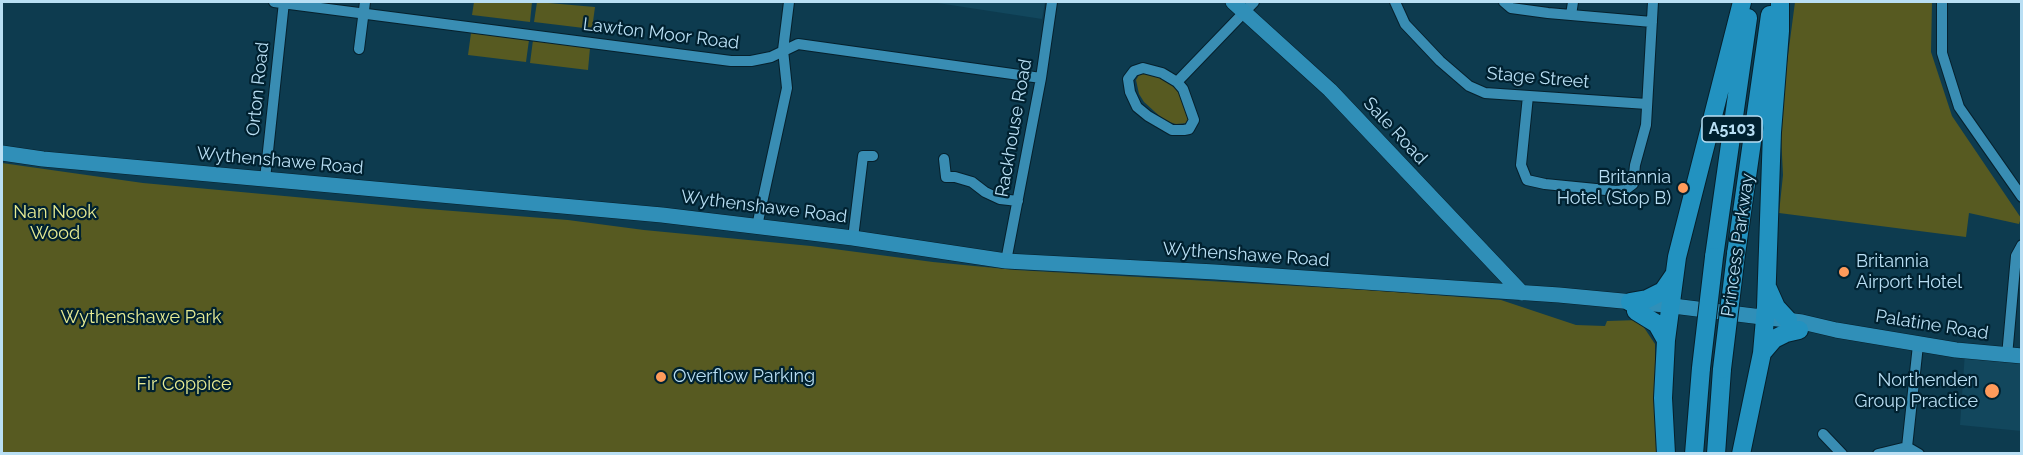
<!DOCTYPE html>
<style>
body{margin:0}
#map{position:relative;width:2023px;height:455px;overflow:hidden;background:#0d3b4f;font-family:Raleway,sans-serif}
canvas{display:block}
.frame{position:absolute;inset:0;border:3px solid #b9dff4;pointer-events:none}
</style>
<div id="map">
<canvas width="2023" height="455"></canvas>
<div class="frame"></div>
</div>
<script>
const ctx = document.querySelector('canvas').getContext('2d');
ctx.lineJoin = 'round';
function fillPath(path, color) { ctx.fillStyle = color; ctx.fill(path, 'evenodd'); }
const shape = rows => new Path2D(rows.map(r => 'M' + r).join(''));
function trace(path, color, width, dash) { ctx.strokeStyle = color; ctx.lineWidth = width; ctx.lineCap = dash ? 'butt' : 'round'; ctx.setLineDash(dash || []); ctx.stroke(path); }
function drawText(font, color, halo, rows, align = 'center') {
  ctx.font = font + ' Raleway,sans-serif'; ctx.lineWidth = 4.5; ctx.setLineDash([]); ctx.textBaseline = 'middle'; ctx.strokeStyle = halo; ctx.fillStyle = color; for (const [text, x, y, turn = 0] of rows) {
    ctx.save(); ctx.translate(x, y); ctx.rotate((+turn || 0) * Math.PI / 180); ctx.textAlign = isNaN(turn) ? turn : align; if (halo) ctx.strokeText(text, 0, 0); ctx.fillText(text, 0, 0); ctx.restore();
  }
}
const built = shape([
 [931,2,1045,2,1042,19],
 [1965,352,2021,357,2021,431,1960,425]
]);
const green = shape([
 [474,2,532,2,530,22,472,15],
 [537,2,595,7,592,29,534,22],
 [1795,2,1932,2,1931,52,1952,116,2021,218,2019,224,1969,213,1966,237,1779,213,1783,175,1780,116],
 [471,33,529,40,526,62,468,55],
 [533,40,590,48,588,70,530,63],
 [1144,73,1153,74,1167,80,1181,95,1190,118,1188,123,1176,124,1165,121,1144,102,1139,94,1136,80,1139,75],
 [2,163,143,183,415,208,568,220,644,230,811,246,933,262,1016,270,1367,290,1501,300,1576,325,1605,326,1607,321,1639,320,1655,344,1657,453,2,454]
]);
const minor = shape([
 [274,2,731,61,751,61,771,57,798,44,1041,78],
 [1395,2,1405,24,1440,61,1469,86,1485,93,1647,104],
 [1504,2,1511,8,1548,13,1652,22],
 [1942,2,1942,53,1959,107,2022,197],
 [1571,15,1573,2],
 [359,49,365,2],
 [1177,82,1183,89,1194,120,1189,129,1184,130,1172,130,1148,116,1137,107,1130,92,1128,79,1134,71,1143,68,1162,73,1177,82,1254,2],
 [1528,96,1521,165,1527,180,1545,184,1616,191,1625,190,1633,184,1635,165,1646,125,1653,2],
 [944,159,946,177,955,177,972,182,985,192,1000,199,1018,201],
 [265,179,284,2],
 [757,226,787,88,783,50,789,2],
 [853,238,863,156,873,156],
 [1006,261,1041,78,1052,2],
 [2007,356,2016,256,2022,245],
 [1823,434,1842,454],
 [1907,447,1918,345],
 [1907,447,1919,454],
 [1878,454,1907,447]
]);
const secondary = shape([
 [1233,2,1330,90,1522,293],
 [2,153,43,159,662,215,853,238,1006,261,1215,272,1559,295,1665,305,1802,322,1836,330,1956,350,2022,356]
]);
const trunk = shape([
 [1736,254,1770,15],
 [1714,257,1748,18],
 [1768,289,1776,307,1788,320],
 [1630,302,1647,299,1663,291,1674,275],
 [1636,311,1657,324,1666,340],
 [1762,353,1774,339,1786,333,1799,330],
 [1666,454,1663,398,1666,340,1677,257,1742,2],
 [1694,454,1701,368],
 [1716,454,1722,369],
 [1741,454,1762,353,1766,307,1772,132,1780,31,1780,2]
]);
const trunkBridge = shape([
 [1701,368,1714,257],
 [1722,369,1736,254]
]);
const markers = [
 [1683,188,6,"#ff9b5b"],
 [1844,272,6,"#ff9b5b"],
 [661,377,6,"#ff9b5b"],
 [1992,391,8,"#ff9b5b"]
];
const shields = [
 [1732,129,60]
];
const shieldNames = [
 ["A5103",1732,129]
];
const streetNames = [
 ["Lawton Moor Road",661,34,7],
 ["Stage Street",1538,78,5],
 ["Orton Road",258,89,-84],
 ["Rackhouse Road",1014,128,-80],
 ["Sale Road",1395,131,47],
 ["Wythenshawe Road",280,161,5],
 ["Wythenshawe Road",764,207,7],
 ["Princess Parkway",1738,245,-82],
 ["Wythenshawe Road",1246,255,4],
 ["Palatine Road",1932,325,9]
];
const poiNames = [
 ["Britannia",1671,178],
 ["Hotel (Stop B)",1671,199],
 ["Britannia",1856,262,"left"],
 ["Airport Hotel",1856,283,"left"],
 ["Overflow Parking",673,377,"left"],
 ["Northenden",1978,381],
 ["Group Practice",1978,402]
];
const parkNames = [
 ["Nan Nook",55,213],
 ["Wood",55,234],
 ["Wythenshawe Park",141,318],
 ["Fir Coppice",184,385]
];
fillPath(built, '#12475d');
fillPath(green, '#575a21');
trace(minor, '#06202c', 12);
trace(secondary, '#06202c', 16);
trace(trunk, '#06202c', 20);
trace(minor, '#398db3', 10);
trace(secondary, '#308fb8', 15);
trace(trunk, '#2292c0', 18);
trace(trunkBridge, '#06202c', 20, []);
trace(trunkBridge, '#2292c0', 18);
for (const [x, y, r, color] of markers) { const dot = new Path2D(); dot.arc(x, y, r, 0, 2 * Math.PI); ctx.fillStyle = color; ctx.fill(dot); trace(dot, '#002130', 2); }
for (const [x, y, w] of shields) { const box = new Path2D(); box.roundRect(x - w / 2, y - 13, w, 26, 4.5); ctx.fillStyle = '#002130'; ctx.fill(box); trace(box, '#b9dff4', 1.5); }
drawText('bold 16px', '#b9dff4', null, shieldNames);
drawText('18px', '#b9dff4', '#002130', streetNames);
drawText('18px', '#b9dff4', '#002130', poiNames, 'right');
drawText('18px', '#e7ec94', '#002130', parkNames);
</script>
